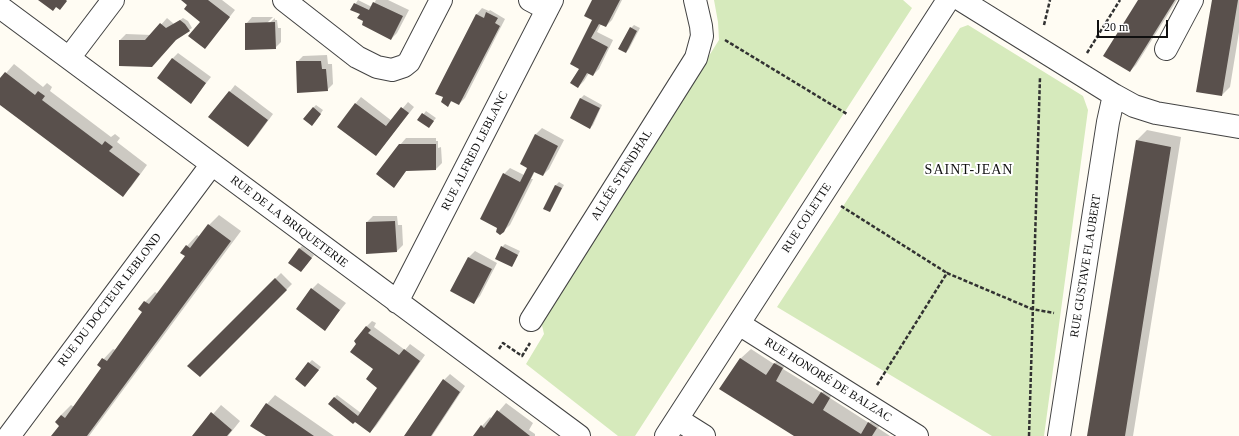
<!DOCTYPE html>
<meta charset="utf-8">
<style>
body{margin:0}
#map{position:relative;width:1239px;height:436px;overflow:hidden;background:#fffcf3;font-family:Georgia,serif}
canvas{display:block}
.scale{position:absolute;left:1097px;top:20px;width:71px;height:18px;box-sizing:border-box;border:2px solid #101010;border-top:0;padding-left:5px;font-size:12px;line-height:14px;white-space:nowrap;color:#101010;-webkit-text-stroke:3px #fff;paint-order:stroke}
</style>
<div id="map">
<canvas width="1239" height="436"></canvas>
<div class="scale">20 m</div>
</div>
<script>
const ctx = document.querySelector('canvas').getContext('2d');
ctx.lineJoin = 'round';
function fillPath(path, color) { ctx.fillStyle = color; ctx.fill(path, 'evenodd'); }
const shape = rows => new Path2D(rows.map(r => 'M' + r).join(''));
function trace(path, color, width, dash) { ctx.strokeStyle = color; ctx.lineWidth = width; ctx.lineCap = dash ? 'butt' : 'round'; ctx.setLineDash(dash || []); ctx.stroke(path); }
function drawText(font, color, halo, rows, align = 'center') {
  ctx.font = font + ' Georgia,serif'; ctx.lineWidth = 4; ctx.setLineDash([]); ctx.textBaseline = 'middle'; ctx.strokeStyle = halo; ctx.fillStyle = color; for (const [text, x, y, turn = 0] of rows) {
    ctx.save(); ctx.translate(x, y); ctx.rotate((+turn || 0) * Math.PI / 180); ctx.textAlign = isNaN(turn) ? turn : align; if (halo) ctx.strokeText(text, 0, 0); ctx.fillText(text, 0, 0); ctx.restore();
  }
}
const green = shape([
 [714,0,903,0,912,8,635,436,618,436,526,364,544,334,541,321,719,40,718,22],
 [968,25,1083,96,1088,110,1044,436,992,436,777,307,960,28]
]);
const shadow = shape([
 [183,0,222,0,235,10,205,48,201,21,189,4],
 [358,0,372,7,376,0,388,0,409,10,397,33,391,39,365,20,361,14,352,9],
 [593,0,622,0,612,20,606,26,601,24,597,32,613,40,599,69,593,75,589,73,584,81,578,87,580,68,594,20],
 [1139,0,1177,0,1136,65,1130,71],
 [1213,0,1239,0,1239,32,1230,87,1222,95],
 [482,8,489,11,490,10,505,19,465,98,459,104,452,101,448,105,477,14],
 [252,17,273,17,265,25,266,26,275,18,275,20,277,20,278,28,281,28,281,42,275,48,246,24],
 [167,18,174,24,183,18,188,21,192,28,177,38,158,59,120,40,126,34,152,35],
 [634,25,640,28,629,49,626,52,631,28],
 [178,53,211,77,191,102,172,59],
 [327,55,328,64,332,64,333,84,327,90,297,62,303,56],
 [14,64,43,87,47,83,52,87,50,91,111,137,115,134,120,138,117,142,147,165,131,187,122,195,0,103,0,80],
 [235,85,273,114,254,140,248,146,210,117],
 [584,95,602,105,593,125,590,128,571,118,581,98],
 [361,97,392,121,408,102,414,107,376,155,356,103],
 [316,105,323,110,315,122,313,108],
 [426,111,436,118,431,124,419,120],
 [542,128,564,140,549,169,543,175,535,171,531,179,533,179,510,225,501,233,504,174,510,168,524,175,528,168,536,134],
 [1147,130,1181,137,1133,436,1088,436,1137,140],
 [406,138,436,138,436,141,438,141,438,148,441,147,442,163,436,169,407,170,394,187,400,145],
 [559,182,564,185,552,208,549,211,544,209,556,185],
 [219,215,241,231,89,436,52,436,60,426,61,415,71,405,74,407,103,368,98,365,113,349,116,350,144,312,145,302,155,292,158,294,186,256,187,246,197,235,200,237,209,225],
 [373,216,397,216,398,225,402,225,403,245,397,251,367,222],
 [505,244,520,251,514,263,512,266,502,247],
 [302,246,314,255,304,268,299,249],
 [475,251,497,263,480,296,474,302,452,290,469,257],
 [281,273,292,284,200,376,189,366],
 [318,283,346,303,325,329,312,289],
 [372,321,376,323,374,327,405,350,410,344,425,355,376,426,370,432,334,398,337,395,361,413,379,388,366,327],
 [751,349,774,364,777,361,785,365,783,369,822,393,824,390,832,395,830,398,869,423,872,420,880,425,878,428,890,436,796,436,740,359],
 [312,360,321,367,308,383,309,363],
 [450,374,465,386,432,436,405,436,444,380],
 [275,395,334,436,267,436,267,404],
 [506,403,533,423,529,430,535,434,535,436,474,436,482,426,490,417,492,419],
 [221,405,240,421,228,436,194,436]
]);
const building = shape([
 [38,0,66,0,67,1,60,10,56,7,53,11],
 [181,0,208,0,230,17,205,49,188,36,200,22,184,9,187,5],
 [592,0,620,0,606,27,599,24,591,38,608,47,593,76,587,73,578,88,570,83,579,69,570,64,592,20,584,16],
 [1138,0,1175,0,1130,72,1103,56],
 [1212,0,1238,0,1222,96,1196,92],
 [373,2,403,16,391,40,362,25,363,21,357,18,360,14,350,10,354,3,369,10],
 [486,12,498,18,495,23,500,26,459,105,451,101,448,107,441,102,443,97,435,94,476,14,484,18],
 [180,20,185,24,190,31,176,40,152,67,119,66,119,40,145,40,160,23,166,28],
 [275,22,276,49,245,50,245,23],
 [630,27,637,31,626,53,618,49],
 [172,58,206,83,191,104,157,78],
 [296,61,321,61,322,69,326,69,328,91,297,93],
 [5,72,35,95,38,91,45,96,42,100,102,145,105,141,113,147,109,151,140,174,123,197,0,105,0,78],
 [229,91,268,120,248,147,208,117],
 [580,98,600,108,590,129,570,118],
 [355,103,386,126,401,107,409,113,376,156,337,127],
 [313,107,321,114,312,126,303,119],
 [422,113,434,121,429,128,417,120],
 [535,134,558,146,543,176,534,172,504,232,500,235,496,232,497,228,480,219,503,173,520,182,527,168,520,164],
 [1136,140,1171,147,1125,436,1087,436],
 [399,144,436,144,436,170,406,171,394,188,376,174],
 [555,185,562,188,550,212,543,209],
 [395,221,397,252,366,254,366,222],
 [208,224,231,241,87,436,51,436,59,426,55,422,61,415,65,418,101,368,97,365,102,358,107,361,142,312,138,309,144,301,149,304,185,256,180,253,186,245,190,248],
 [501,246,518,255,512,267,495,259],
 [299,248,312,258,301,272,288,263],
 [468,257,492,269,474,304,450,291],
 [275,278,287,290,200,377,187,366],
 [311,288,340,310,325,331,296,309],
 [366,326,371,330,368,333,399,355,404,349,420,361,370,433,355,422,353,424,328,404,334,397,358,416,377,388,366,379,373,369,350,352,356,344,354,341],
 [740,358,766,375,774,363,783,368,776,381,813,404,821,392,830,398,823,410,861,434,868,422,877,428,872,436,794,436,719,389],
 [308,362,319,370,305,387,295,379],
 [443,379,460,392,431,436,404,436],
 [266,403,314,436,266,436,250,426],
 [497,410,525,432,530,436,473,436,481,425,484,428],
 [211,412,232,430,227,436,192,436]
]);
const path = shape([
 [1044,25,1050,0],
 [725,40,847,114],
 [1087,53,1120,0],
 [841,206,947,273],
 [499,349,503,343,522,356,530,343],
 [877,385,947,273,1032,309,1054,313],
 [1029,436,1040,77]
]);
const street = shape([
 [284,0,357,57,377,67,392,70,404,66,409,62,441,0],
 [530,0,547,9],
 [961,0,1114,95,1134,106,1156,113,1239,127],
 [0,7,579,436],
 [1166,49,1192,0],
 [69,58,113,0],
 [397,302,552,0],
 [531,320,696,58,702,36,701,26,695,0],
 [739,324,917,436],
 [677,419,704,436],
 [9,436,212,164],
 [666,436,948,0],
 [1059,436,1108,122,1114,95]
]);
const streetNames = [
 ["RUE ALFRED LEBLANC",475,151,-63],
 ["ALLÉE STENDHAL",622,175,-58],
 ["RUE COLETTE",807,218,-57],
 ["RUE DE LA BRIQUETERIE",289,222,37],
 ["RUE GUSTAVE FLAUBERT",1086,266,-81],
 ["RUE DU DOCTEUR LEBLOND",110,300,-53],
 ["RUE HONORÉ DE BALZAC",828,380,32]
];
const quarterNames = [
 ["SAINT-JEAN",969,170]
];
fillPath(green, '#d6eabc');
fillPath(shadow, '#0003');
fillPath(building, '#59504c');
trace(street, '#434343', 24);
trace(path, '#323232', 2.5, [4, 2]);
trace(street, '#fff', 22);
drawText('12px', '#101010', '#fff', streetNames);
ctx.letterSpacing = '1px';
drawText('14px', '#101010', '#fff', quarterNames);
ctx.letterSpacing = '0px';
</script>
